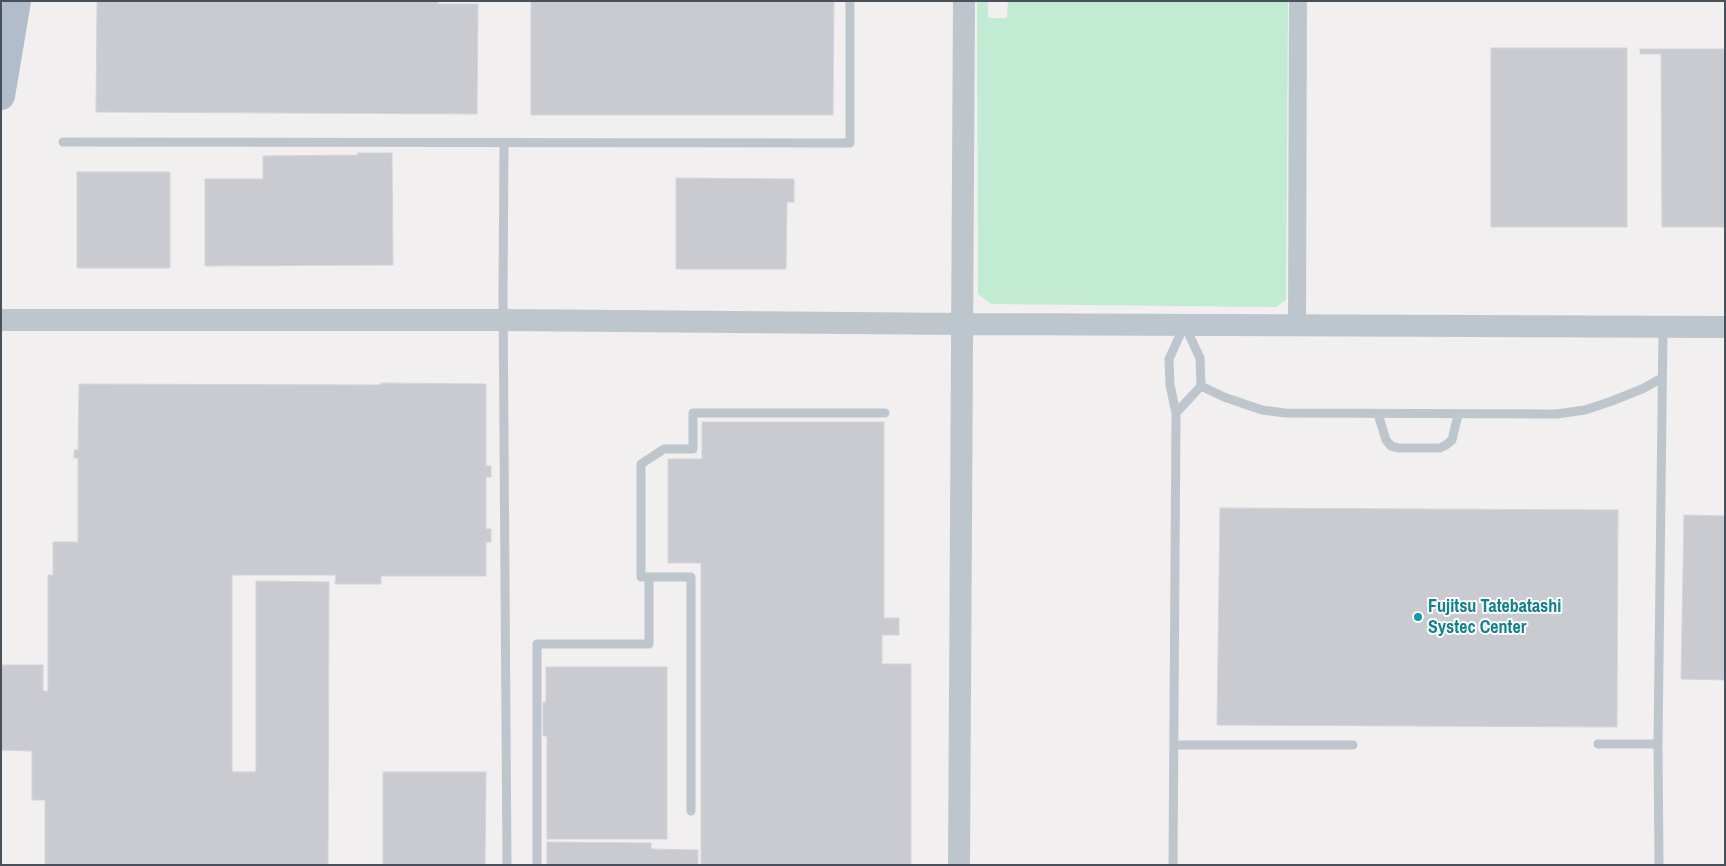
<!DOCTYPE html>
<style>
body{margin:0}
#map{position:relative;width:1726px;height:866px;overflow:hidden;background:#f1efef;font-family:"Archivo Narrow",sans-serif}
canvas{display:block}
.frame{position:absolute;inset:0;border:2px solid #48515b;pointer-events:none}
</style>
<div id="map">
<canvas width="1726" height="866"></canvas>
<div class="frame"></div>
</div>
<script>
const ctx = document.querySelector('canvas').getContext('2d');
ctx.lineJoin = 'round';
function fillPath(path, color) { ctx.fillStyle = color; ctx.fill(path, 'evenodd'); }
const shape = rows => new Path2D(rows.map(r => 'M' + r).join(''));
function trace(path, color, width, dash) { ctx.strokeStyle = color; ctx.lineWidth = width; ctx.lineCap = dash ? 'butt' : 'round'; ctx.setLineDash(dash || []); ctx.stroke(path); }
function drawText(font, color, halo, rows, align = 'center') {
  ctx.font = font + ' "Archivo Narrow",sans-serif'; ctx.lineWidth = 4; ctx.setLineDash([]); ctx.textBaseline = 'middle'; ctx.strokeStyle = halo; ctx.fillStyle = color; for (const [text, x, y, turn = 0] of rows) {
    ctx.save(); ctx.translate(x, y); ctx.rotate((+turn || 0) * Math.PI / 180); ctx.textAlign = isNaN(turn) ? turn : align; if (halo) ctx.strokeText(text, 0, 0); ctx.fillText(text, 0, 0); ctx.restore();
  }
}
const green = shape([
 [977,1,988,1,988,18,1007,18,1008,1,1288,2,1286,300,1276,307,991,304,978,294]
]);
const building = shape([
 [97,1,438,1,438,4,478,4,477,114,96,112,97,1],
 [531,1,834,1,833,115,531,115,531,1],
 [1491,48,1627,48,1627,227,1491,227,1491,48],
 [1640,49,1725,49,1725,227,1662,227,1661,54,1640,54,1640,49],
 [358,153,392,153,393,265,205,266,205,179,263,179,263,156,358,155,358,153],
 [77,172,170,172,170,268,77,268,77,172],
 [676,178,794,179,794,202,787,202,786,269,676,269,676,178],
 [381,383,486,384,486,466,491,466,491,477,486,477,486,529,491,529,491,542,486,542,486,576,381,576,381,584,335,584,336,575,232,575,232,772,256,772,256,581,329,582,328,865,45,865,45,800,32,800,32,751,1,750,1,665,43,665,43,691,48,691,48,575,53,575,53,542,78,542,78,458,74,458,74,450,78,450,79,384,381,385,381,383],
 [702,422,884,422,884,618,899,618,899,635,882,635,882,664,911,664,911,865,701,865,701,563,668,563,668,459,702,459,702,422],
 [1220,508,1618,510,1617,727,1217,725,1220,508],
 [1684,515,1725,516,1725,680,1681,679,1684,515],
 [546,667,667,667,667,839,547,839,547,736,543,736,543,702,546,702,546,667],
 [383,772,486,772,485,865,383,865,383,772],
 [547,842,651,843,651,849,698,850,698,865,547,865,547,842]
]);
const service = shape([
 [63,142,850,143,850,1],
 [504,143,503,297,507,865],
 [1201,386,1224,397,1262,410,1285,413,1557,414,1585,410,1612,401,1642,389,1662,378],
 [1176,413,1201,386,1200,358,1185,326],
 [1378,414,1386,440,1391,446,1398,448,1440,448,1446,445,1452,440,1458,415],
 [1598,744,1658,744],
 [1174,745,1353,745],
 [691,811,691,577,641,577,641,464,664,449,693,449,693,413,885,413],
 [537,865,537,644,649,644,649,577],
 [1173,865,1176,413,1170,385,1169,359,1184,326],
 [1659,865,1658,744,1663,327]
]);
const minor = shape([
 [1297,325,1298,1]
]);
const tertiary = shape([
 [1,320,504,320,963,324,1725,327],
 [959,865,964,1]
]);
const primary = shape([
 [1,96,17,1]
]);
const markers = [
 [1418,617,5,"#0f9aa8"]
];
const cultureNames = [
 ["Fujitsu Tatebatashi",1428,607],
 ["Systec Center",1428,628]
];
fillPath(green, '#c1ebd2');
fillPath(building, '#c9cbd1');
trace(building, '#d3d5da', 1);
trace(service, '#bec6cd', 9);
trace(minor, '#bec6cd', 18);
trace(tertiary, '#bec6cd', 22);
trace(primary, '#b1bdcb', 28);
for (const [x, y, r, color] of markers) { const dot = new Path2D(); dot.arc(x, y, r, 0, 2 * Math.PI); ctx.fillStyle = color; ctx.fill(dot); trace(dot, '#fff', 2); }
drawText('bold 18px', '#0d838f', '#fff', cultureNames, 'left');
</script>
